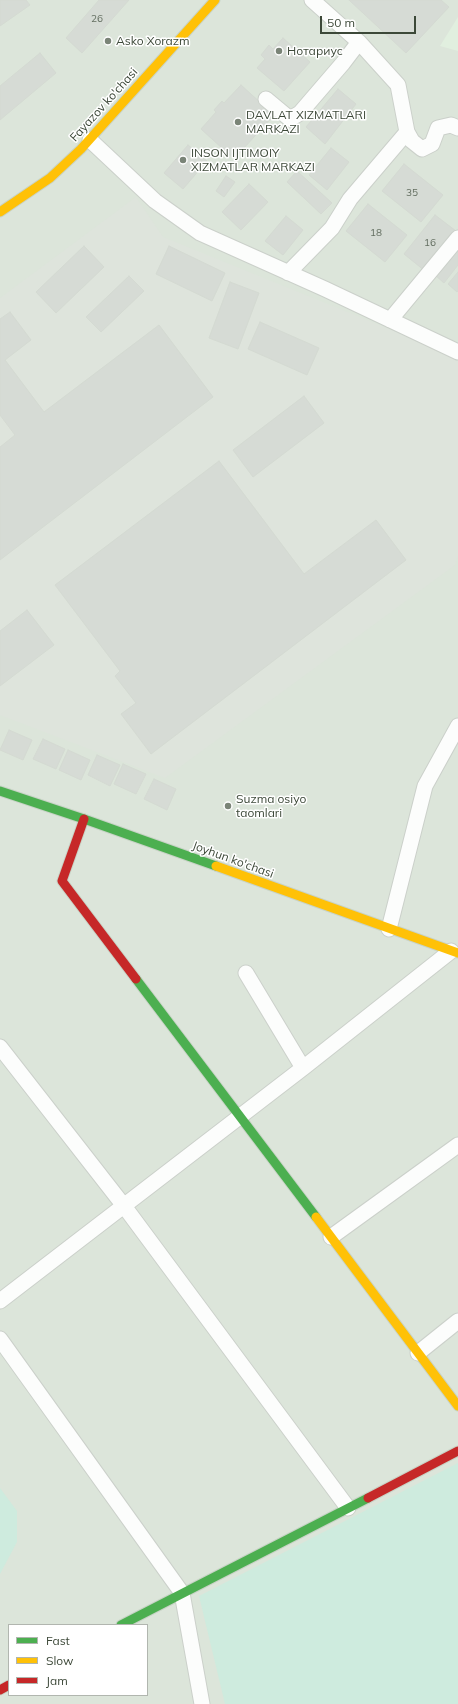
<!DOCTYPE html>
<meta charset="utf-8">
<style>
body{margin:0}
#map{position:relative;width:458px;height:1704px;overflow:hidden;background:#edf2ec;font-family:Mulish,sans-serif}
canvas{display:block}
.legend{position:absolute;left:8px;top:1624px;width:140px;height:72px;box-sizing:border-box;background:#fff;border:1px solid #b1b6af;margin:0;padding:5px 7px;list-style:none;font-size:12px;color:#3c4838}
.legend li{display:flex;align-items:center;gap:8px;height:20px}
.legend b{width:20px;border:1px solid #b1b6af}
.scale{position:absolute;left:320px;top:16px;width:96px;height:18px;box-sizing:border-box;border:2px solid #3c4838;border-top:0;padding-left:5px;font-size:12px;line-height:14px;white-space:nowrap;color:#3c4838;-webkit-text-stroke:3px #fff;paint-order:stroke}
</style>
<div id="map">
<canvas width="458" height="1704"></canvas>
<ul class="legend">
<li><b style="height:5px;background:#4caf50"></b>Fast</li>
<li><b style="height:5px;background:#ffc107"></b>Slow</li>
<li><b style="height:5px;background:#c62828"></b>Jam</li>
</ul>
<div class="scale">50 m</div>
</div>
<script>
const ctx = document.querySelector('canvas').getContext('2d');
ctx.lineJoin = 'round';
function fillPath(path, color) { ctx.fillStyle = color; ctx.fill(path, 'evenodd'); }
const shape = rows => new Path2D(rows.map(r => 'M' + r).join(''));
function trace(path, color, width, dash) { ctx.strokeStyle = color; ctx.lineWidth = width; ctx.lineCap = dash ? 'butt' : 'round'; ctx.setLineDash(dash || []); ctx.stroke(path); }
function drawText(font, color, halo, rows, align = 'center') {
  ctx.font = font + ' Mulish,sans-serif'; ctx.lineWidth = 3; ctx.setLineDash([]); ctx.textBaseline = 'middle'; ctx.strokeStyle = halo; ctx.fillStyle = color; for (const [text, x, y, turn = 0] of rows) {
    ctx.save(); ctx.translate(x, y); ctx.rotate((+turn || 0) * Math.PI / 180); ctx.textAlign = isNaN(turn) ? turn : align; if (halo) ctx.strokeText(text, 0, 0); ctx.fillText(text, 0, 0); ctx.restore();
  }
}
const residential = shape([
 [0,0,458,0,458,1704,0,1704],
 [9,1625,147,1625,147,1695,9,1695]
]);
const industrial = shape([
 [136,197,163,237,458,357,458,555,455,565,165,778,0,715,0,298]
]);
const education = shape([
 [458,17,458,51,440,46]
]);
const green = shape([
 [458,1463,458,1704,225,1704,199,1596],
 [0,1488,17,1511,17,1542,0,1574]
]);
const building = shape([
 [0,0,26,0,30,5,0,26,0,0],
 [99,0,129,0,82,53,66,38,99,0],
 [349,0,441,0,449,7,406,53,349,0],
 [283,38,310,62,284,91,257,68,265,59,261,55,269,45,273,49,283,38],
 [40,53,56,73,0,120,0,86,40,53],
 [241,85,274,115,234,159,201,129,216,112,214,110,222,101,224,103,241,85],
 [338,89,356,104,325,144,306,127,338,89],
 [188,145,207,161,183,189,164,173,188,145],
 [331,148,349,162,327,190,309,175,331,148],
 [404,164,443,195,421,222,382,191,404,164],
 [297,171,332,203,321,214,287,182,297,171],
 [226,176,235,182,224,197,216,191,226,176],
 [249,184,268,202,241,230,222,212,249,184],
 [368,204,407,235,385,262,346,231,368,204],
 [435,215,456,231,425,271,404,254,435,215],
 [286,216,303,230,283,255,265,241,286,216],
 [458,245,458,265,444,283,435,275,458,245],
 [84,246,104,267,56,313,36,292,84,246],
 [169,246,225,273,212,301,156,274,169,246],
 [458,272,458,291,457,292,448,284,458,272],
 [129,276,144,291,101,332,86,317,129,276],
 [230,282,259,293,238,349,209,338,230,282],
 [10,312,31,340,5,360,44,412,159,325,213,397,0,560,0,447,15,435,0,415,0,319,10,312],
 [260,322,319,348,307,375,248,349,260,322],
 [304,396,324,423,253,477,233,450,304,396],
 [219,461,304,574,376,520,406,560,151,754,121,714,136,703,115,676,120,671,55,585,219,461],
 [27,610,54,645,0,686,0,631,27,610],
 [9,730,32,740,23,760,0,750,9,730],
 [43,739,65,749,56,769,33,759,43,739],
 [68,750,90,760,81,780,59,770,68,750],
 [97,755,120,765,110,786,88,775,97,755],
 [123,764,146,774,136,794,114,784,123,764],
 [154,779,176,789,167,810,144,799,154,779]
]);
const street = shape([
 [312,0,359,42,398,85,407,132,412,141,422,149,432,144,438,128,451,125,458,128],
 [266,99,290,119,300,113,343,63,359,42],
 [90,140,155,201,200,233,325,289,458,352],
 [288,273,332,228,350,199,407,132],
 [390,320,458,238],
 [389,929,425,786,458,726],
 [246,973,303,1068],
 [0,1047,124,1206,348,1508],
 [331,1237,458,1145],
 [0,1301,303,1068,451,951],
 [0,1339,182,1593,202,1704],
 [418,1353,458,1321]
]);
const fast = shape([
 [0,791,84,819,216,866],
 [136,979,316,1217],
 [121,1625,368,1498]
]);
const slow = shape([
 [0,212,50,178,81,149,215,0],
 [216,866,458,953],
 [316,1217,458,1406]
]);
const jam = shape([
 [84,819,62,881,136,979],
 [368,1498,458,1451],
 [0,1690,9,1685]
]);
const markers = [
 [108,41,4,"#7a8477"],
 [279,51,4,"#7a8477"],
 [238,122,4,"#7a8477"],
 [183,160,4,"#7a8477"],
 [228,806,4,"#7a8477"]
];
const numberNames = [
 ["26",97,19],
 ["35",412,193],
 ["18",376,233],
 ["16",430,243]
];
const poiNames = [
 ["Asko Xorazm",116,41],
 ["Нотариус",287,51],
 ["DAVLAT XIZMATLARI",246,115],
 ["MARKAZI",246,129],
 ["INSON IJTIMOIY",191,153],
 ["XIZMATLAR MARKAZI",191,167],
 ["Suzma osiyo",236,799],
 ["taomlari",236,813]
];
const streetNames = [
 ["Fayazov ko'chasi",104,105,-48],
 ["Joyhun ko'chasi",233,860,20]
];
fillPath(residential, '#dce5da');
fillPath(industrial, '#dee4dc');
fillPath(education, '#e1efdf');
fillPath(green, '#ceebde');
fillPath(building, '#d6dbd5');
trace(building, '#d4dad2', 1);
trace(street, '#cbd0ca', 17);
trace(fast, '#c8d3c6', 11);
trace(slow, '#c8d3c6', 11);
trace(jam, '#c8d3c6', 11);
trace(street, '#fcfdfc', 15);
trace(fast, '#4caf50', 9);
trace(slow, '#ffc107', 9);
trace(jam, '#c62828', 9);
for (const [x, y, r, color] of markers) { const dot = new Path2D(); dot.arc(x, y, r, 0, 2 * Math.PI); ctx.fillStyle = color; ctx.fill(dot); trace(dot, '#fff', 1.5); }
drawText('10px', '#636e60', null, numberNames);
drawText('12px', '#3c4838', '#fff', poiNames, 'left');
drawText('12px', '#3c4838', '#fff', streetNames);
</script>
